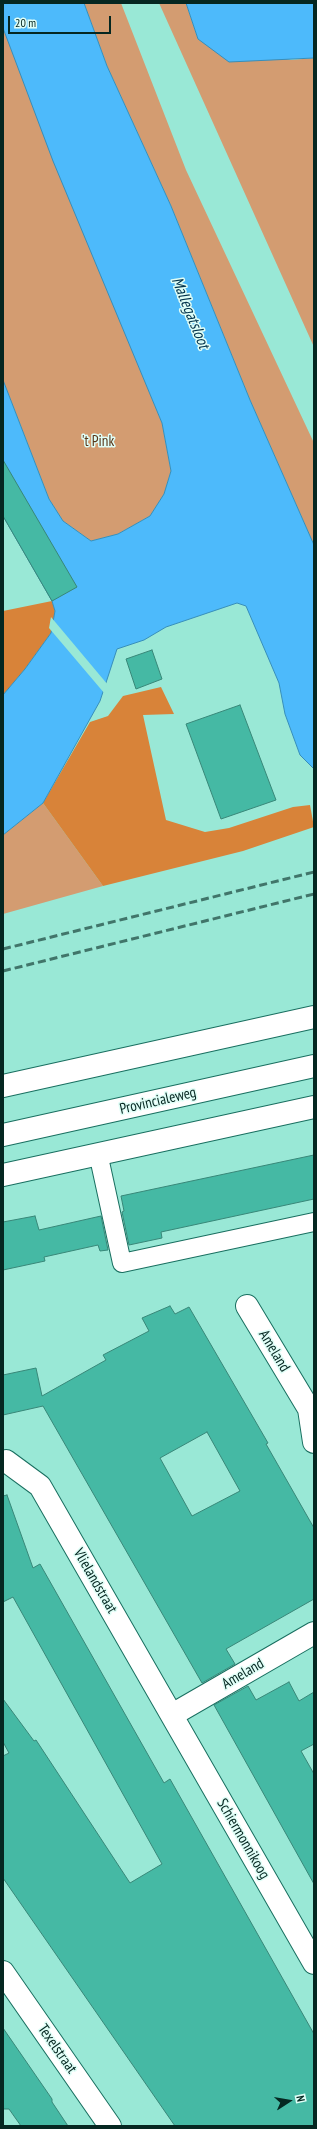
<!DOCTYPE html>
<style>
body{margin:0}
#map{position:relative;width:317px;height:2129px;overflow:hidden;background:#99e8d6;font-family:"PT Sans Narrow",sans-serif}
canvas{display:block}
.frame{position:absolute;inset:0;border:4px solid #052721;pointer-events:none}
.north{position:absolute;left:269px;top:2081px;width:40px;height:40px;-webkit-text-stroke:3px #e0fef7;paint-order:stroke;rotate:78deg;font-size:11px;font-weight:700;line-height:16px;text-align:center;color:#052721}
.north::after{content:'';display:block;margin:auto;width:14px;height:18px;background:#052721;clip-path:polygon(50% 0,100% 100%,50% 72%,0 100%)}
.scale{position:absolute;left:8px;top:16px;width:103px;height:18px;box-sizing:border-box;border:2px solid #052721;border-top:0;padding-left:5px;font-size:12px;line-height:14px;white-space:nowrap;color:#052721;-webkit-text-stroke:3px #e0fef7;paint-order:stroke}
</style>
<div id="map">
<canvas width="317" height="2129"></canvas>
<div class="frame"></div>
<div class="north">N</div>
<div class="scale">20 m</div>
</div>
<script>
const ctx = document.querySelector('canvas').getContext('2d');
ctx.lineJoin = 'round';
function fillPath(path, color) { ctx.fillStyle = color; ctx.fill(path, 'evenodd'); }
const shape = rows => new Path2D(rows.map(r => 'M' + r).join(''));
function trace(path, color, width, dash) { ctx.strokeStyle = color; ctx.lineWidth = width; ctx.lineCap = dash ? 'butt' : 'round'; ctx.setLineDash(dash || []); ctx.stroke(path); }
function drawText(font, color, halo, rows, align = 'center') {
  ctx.font = font + ' "PT Sans Narrow",sans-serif'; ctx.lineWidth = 3; ctx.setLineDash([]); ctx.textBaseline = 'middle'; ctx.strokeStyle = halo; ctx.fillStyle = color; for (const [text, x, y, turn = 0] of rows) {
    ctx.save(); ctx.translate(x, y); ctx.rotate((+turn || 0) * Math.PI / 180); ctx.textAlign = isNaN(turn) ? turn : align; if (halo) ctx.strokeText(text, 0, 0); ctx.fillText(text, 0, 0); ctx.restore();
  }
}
const green = shape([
 [84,3,121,3,186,170,314,443,314,545,250,400,171,206,107,66],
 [159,3,186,3,198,39,291,60,314,58,314,347],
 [3,28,162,423,171,471,164,494,150,516,118,534,91,541,63,521,49,499,3,380],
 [43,803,103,886,3,914,3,835]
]);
const forest = shape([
 [52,601,55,611,51,633,25,669,3,695,3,611],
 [161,687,174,714,143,715,166,820,205,832,229,828,293,807,310,805,314,827,243,851,103,886,43,803,90,722,108,716,123,696]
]);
const water = shape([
 [3,3,84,3,107,66,171,206,250,400,314,545,314,769,300,755,285,714,279,683,246,606,237,603,166,627,144,640,117,649,100,701,43,803,3,835,3,695,25,669,51,633,55,611,52,601,3,516,3,380,49,499,63,521,91,541,118,534,150,516,164,494,171,471,162,423,53,161,3,28,3,3],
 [186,3,314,3,314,58,229,62,198,39,186,3]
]);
const pier = shape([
 [51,617,108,685,105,694,49,628]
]);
const building = shape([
 [3,460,77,587,52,601,3,516,3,460],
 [152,650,162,679,136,689,126,659,152,650],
 [240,705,276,800,221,819,186,724,240,705],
 [314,1155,314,1199,161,1232,162,1238,129,1245,122,1212,124,1211,121,1196,314,1155],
 [35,1216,39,1230,101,1216,108,1250,100,1251,98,1245,44,1257,45,1261,3,1270,3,1222,35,1216],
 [170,1306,175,1314,189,1307,268,1443,266,1444,314,1528,314,1599,226,1649,235,1664,202,1683,43,1406,3,1415,3,1375,36,1368,42,1396,106,1360,103,1355,149,1331,142,1318,170,1306],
 [207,1432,240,1491,192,1516,160,1458,207,1432],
 [7,1495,33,1568,40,1564,164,1783,170,1779,314,2034,314,2126,175,2126,3,1878,3,1756,9,1753,3,1742,3,1699,34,1741,36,1740,130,1883,162,1864,13,1597,3,1602,3,1496,7,1495],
 [289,1682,299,1701,314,1692,314,1744,301,1751,314,1774,314,1884,214,1705,248,1686,256,1700,289,1682],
 [3,2028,52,2099,52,2102,68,2126,21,2126,9,2109,3,2109,3,2028]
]);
const lane = shape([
 [98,1153,122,1263,314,1222]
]);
const street = shape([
 [3,1175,314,1107],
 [247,1306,309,1409,314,1442],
 [3,1462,6,1461,40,1486,314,1963],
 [172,1715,314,1633],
 [3,1972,110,2126]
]);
const primary = shape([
 [3,1086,314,1017],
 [3,1135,314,1066]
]);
const rail = shape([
 [3,949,314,872],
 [3,971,314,894]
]);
const parkNames = [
 ["'t Pink",98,442]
];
const streetNames = [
 ["Provincialeweg",158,1101,-13],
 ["Ameland",274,1351,59],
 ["Vlielandstraat",95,1581,60],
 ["Ameland",243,1674,-30],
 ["Schiermonnikoog",243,1839,60],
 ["Texelstraat",57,2049,55]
];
const waterNames = [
 ["Mallegatsloot",190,313,68]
];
fillPath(green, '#d39c71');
fillPath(forest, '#d88339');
fillPath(water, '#4dbafb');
trace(water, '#378eba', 1);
fillPath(pier, '#99e8d6');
fillPath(building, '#45b9a4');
trace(building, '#388778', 1);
trace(lane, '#196f60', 20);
trace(street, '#196f60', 24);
trace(primary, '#196f60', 24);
trace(lane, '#fff', 18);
trace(street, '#fff', 22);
trace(primary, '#fff', 22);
trace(rail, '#41756a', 3, [8, 4]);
drawText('15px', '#573416', '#e0fef7', parkNames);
drawText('15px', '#052721', '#e0fef7', streetNames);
drawText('italic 16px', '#03344d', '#e0fef7', waterNames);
</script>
